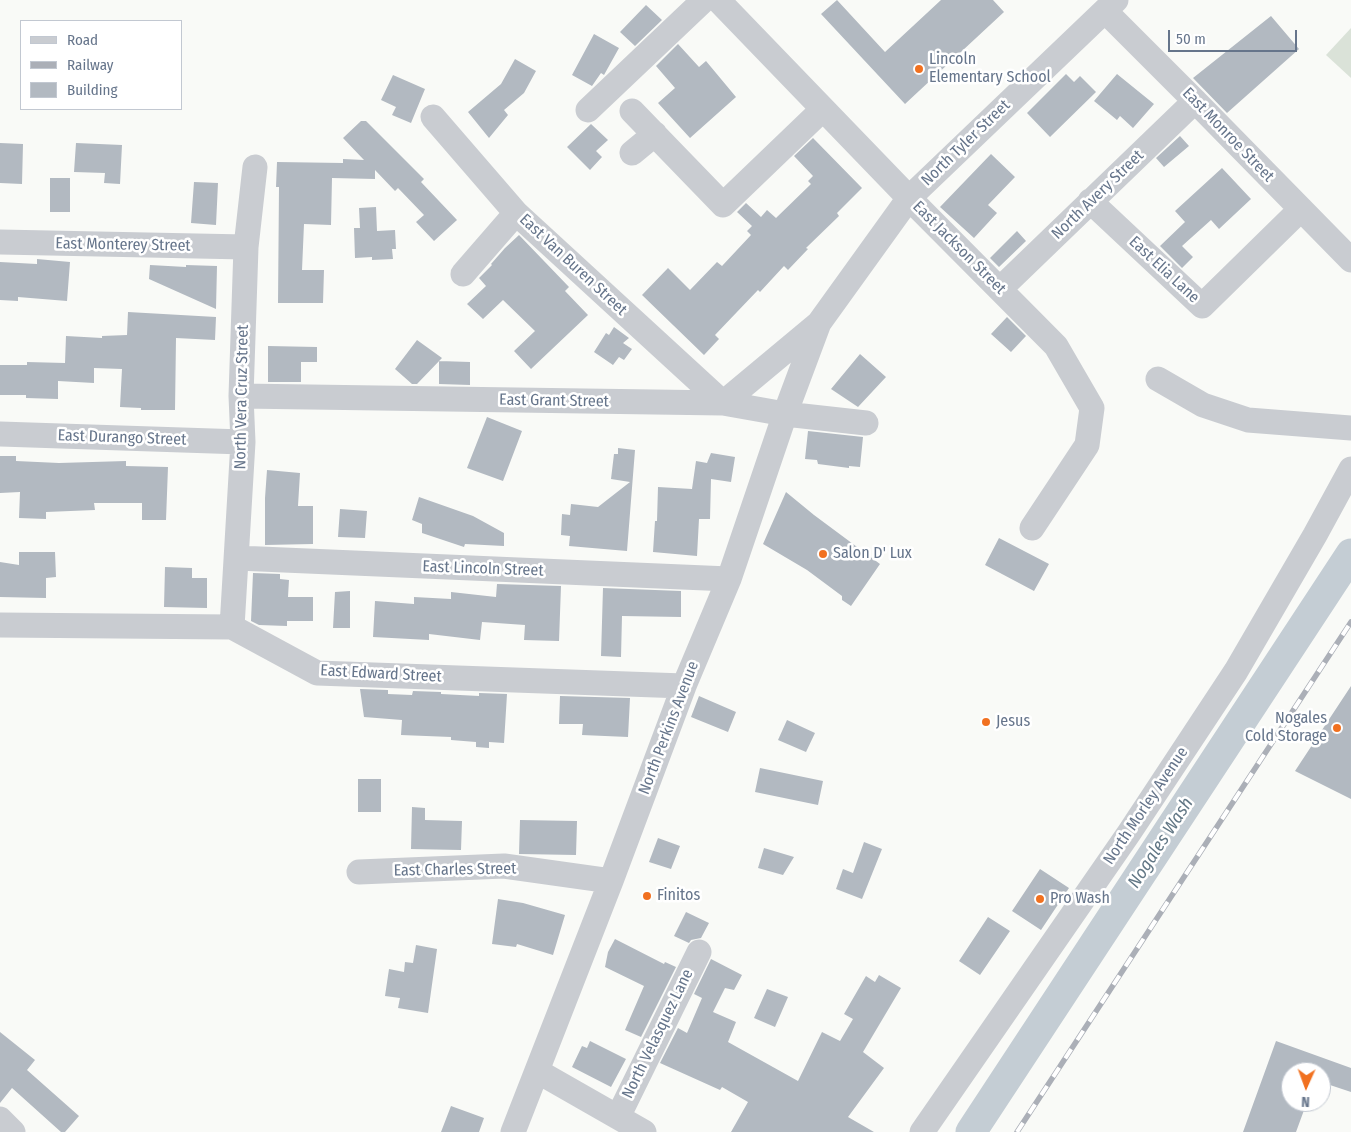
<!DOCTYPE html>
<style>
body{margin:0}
#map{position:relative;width:1351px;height:1132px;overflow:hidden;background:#f9faf7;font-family:"Fira Sans Condensed",sans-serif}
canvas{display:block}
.legend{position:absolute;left:20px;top:20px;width:162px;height:90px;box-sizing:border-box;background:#fff;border:1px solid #c2c8d1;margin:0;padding:6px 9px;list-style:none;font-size:15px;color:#66758b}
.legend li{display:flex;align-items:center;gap:10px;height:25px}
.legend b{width:25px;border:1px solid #c2c8d1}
.north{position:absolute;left:1281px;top:1062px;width:50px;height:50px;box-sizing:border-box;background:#fff;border:1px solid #c2c8d1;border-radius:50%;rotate:182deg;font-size:14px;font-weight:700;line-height:20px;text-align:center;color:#66758b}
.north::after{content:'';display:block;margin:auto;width:18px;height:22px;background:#f17120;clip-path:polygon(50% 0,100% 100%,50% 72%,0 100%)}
.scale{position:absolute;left:1168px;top:30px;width:129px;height:22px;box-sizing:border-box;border:2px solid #66758b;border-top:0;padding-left:6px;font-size:15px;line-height:18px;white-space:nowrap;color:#66758b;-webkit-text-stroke:4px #fff;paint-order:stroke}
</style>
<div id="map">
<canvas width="1351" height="1132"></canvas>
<ul class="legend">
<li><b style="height:6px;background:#c9ccd1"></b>Road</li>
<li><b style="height:6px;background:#abafb7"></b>Railway</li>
<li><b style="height:14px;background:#b2b9c1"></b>Building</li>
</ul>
<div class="north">N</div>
<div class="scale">50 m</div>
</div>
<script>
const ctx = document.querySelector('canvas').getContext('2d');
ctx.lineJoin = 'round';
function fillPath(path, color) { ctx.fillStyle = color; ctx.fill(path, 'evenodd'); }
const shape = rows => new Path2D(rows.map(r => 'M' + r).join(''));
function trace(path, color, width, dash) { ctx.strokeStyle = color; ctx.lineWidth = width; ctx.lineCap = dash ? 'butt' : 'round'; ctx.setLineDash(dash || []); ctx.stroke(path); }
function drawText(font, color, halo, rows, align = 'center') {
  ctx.font = font + ' "Fira Sans Condensed",sans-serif'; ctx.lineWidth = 5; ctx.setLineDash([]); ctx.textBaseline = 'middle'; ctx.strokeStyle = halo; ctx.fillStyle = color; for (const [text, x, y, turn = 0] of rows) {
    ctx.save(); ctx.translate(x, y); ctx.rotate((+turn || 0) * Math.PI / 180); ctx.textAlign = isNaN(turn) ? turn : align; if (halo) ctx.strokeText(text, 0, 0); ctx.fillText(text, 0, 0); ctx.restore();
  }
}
const green = shape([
 [1351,28,1351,78,1326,55]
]);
const river = shape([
 [971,1132,1351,554]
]);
const building = shape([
 [837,0,885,52,941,0,993,0,1004,12,905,104,821,14],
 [646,5,662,20,635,46,620,32],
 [1271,16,1299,49,1227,113,1193,78],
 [594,34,619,48,604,75,601,73,592,86,572,75],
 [678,44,699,67,706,61,736,97,690,138,658,103,675,88,656,66],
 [515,59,536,71,524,93,504,110,508,115,489,138,468,112,501,84],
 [1066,74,1074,82,1080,76,1096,92,1050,137,1027,113],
 [1117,74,1154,104,1133,128,1120,116,1117,120,1094,101],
 [393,75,425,89,411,123,392,115,396,107,381,100],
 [361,121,366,121,424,179,421,182,457,220,434,241,416,222,424,215,398,188,395,191,375,170,375,179,332,178,331,225,304,224,302,270,324,270,323,303,278,303,279,187,276,187,277,162,343,163,343,159,364,160,343,138],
 [591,124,608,140,596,151,602,157,590,170,567,147],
 [1180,136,1189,146,1164,167,1156,158],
 [813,138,862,188,837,213,839,216,806,248,808,249,788,270,784,266,760,292,758,290,715,335,719,339,704,355,642,295,668,268,690,290,717,262,722,266,751,235,747,231,752,226,737,212,746,203,761,217,767,210,776,218,811,184,808,181,813,176,794,156],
 [0,143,23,144,22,184,0,183],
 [76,143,122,145,120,184,104,183,105,173,74,172],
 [991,154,1015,177,988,205,997,213,974,238,940,207],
 [1222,168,1251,199,1219,229,1211,220,1182,246,1193,257,1182,268,1160,246,1185,222,1175,211],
 [50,178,70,178,70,212,50,212],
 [194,182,218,183,216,225,191,223],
 [376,207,377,231,395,230,396,249,392,249,393,259,372,260,372,257,355,258,354,228,360,228,359,208],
 [1017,231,1026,241,999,267,990,258],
 [519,235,569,287,565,291,588,315,531,369,514,351,535,331,503,300,483,319,467,304,486,286,479,278,492,265,491,264,505,248],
 [37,259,70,262,67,301,18,297,18,301,0,300,0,262,37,264],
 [150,265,186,267,186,265,217,266,216,309,149,279],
 [128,312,216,317,215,340,176,338,175,410,141,410,141,408,120,407,122,369,94,368,94,383,58,381,58,399,26,398,26,395,0,395,0,365,27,365,27,362,65,363,66,336,102,338,102,336,127,335],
 [1007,317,1026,336,1011,352,991,334],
 [614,327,629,338,623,343,632,349,624,360,619,357,613,365,594,352,606,333,609,335],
 [417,340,442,358,417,384,412,384,395,369],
 [268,346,317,347,317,362,301,362,301,382,268,382],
 [860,354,886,377,858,407,831,389],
 [439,361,470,362,470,385,439,384],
 [487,417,522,431,503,481,467,468],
 [808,431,863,437,860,467,849,466,849,468,818,464,817,460,805,459],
 [618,448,635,450,627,551,569,546,570,536,561,535,562,514,570,515,571,504,598,507,630,482,611,479,614,454,618,454],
 [711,453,735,457,731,482,711,479,710,519,699,519,697,556,653,552,655,521,657,521,658,487,692,489,696,461,707,463],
 [0,456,16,456,16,461,59,463,126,461,126,466,168,467,166,520,142,520,142,503,94,503,95,510,46,512,46,519,19,518,20,492,0,493],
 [267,470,300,473,298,506,313,506,313,544,265,545,265,498],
 [786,492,814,515,880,564,851,606,842,600,842,596,807,570,763,544],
 [419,497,473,516,504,533,504,546,465,544,464,547,422,533,422,524,412,520],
 [340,509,367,511,365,538,338,537],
 [999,538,1049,564,1034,591,985,565],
 [19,552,55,552,56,577,46,578,46,598,0,597,0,562,19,565],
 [165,567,192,568,192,578,207,578,207,608,164,607],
 [253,573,280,574,280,579,289,580,288,597,313,597,313,621,287,621,287,626,259,625,251,621],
 [497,584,561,586,559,641,524,640,525,625,482,622,480,640,429,634,429,640,373,637,375,601,414,604,414,597,451,599,451,592,496,597],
 [603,588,681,591,681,617,622,616,621,657,601,656],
 [350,591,350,628,333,628,335,592],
 [1351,686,1351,799,1295,771],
 [360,689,388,690,388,694,412,695,413,691,441,692,441,694,479,696,479,693,507,694,504,743,489,742,489,748,476,747,476,742,451,740,451,737,401,735,402,720,364,717],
 [560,696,630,698,628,737,582,735,583,724,559,724],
 [699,696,736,712,728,732,691,717],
 [787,720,815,733,806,752,778,740],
 [760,768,823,781,818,805,755,792],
 [358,779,381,779,381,812,358,812],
 [412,807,425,808,425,820,462,821,461,850,411,849],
 [520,820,577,821,576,855,519,854],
 [658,838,680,846,671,869,649,862],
 [864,842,882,849,862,899,836,889,843,869,853,873],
 [764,848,794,857,783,875,758,868],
 [1040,869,1069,888,1041,930,1012,911],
 [498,899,523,903,565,915,553,955,517,944,516,947,492,944],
 [686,912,709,923,701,938,691,940,689,943,674,936],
 [988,917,1010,931,980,975,959,961],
 [615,939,664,964,665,962,676,967,641,1037,625,1030,644,986,605,967,608,952],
 [416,945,437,949,428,1013,398,1008,400,998,385,996,389,969,404,972,405,962,413,963],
 [711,959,742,975,734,990,725,988,713,1012,736,1022,728,1042,798,1081,822,1032,840,1041,853,1019,844,1014,866,976,875,982,879,975,901,988,863,1052,884,1068,848,1117,874,1132,731,1132,748,1102,722,1087,720,1090,660,1063,678,1028,687,1033,702,998,694,994],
 [767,989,788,997,775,1027,754,1018],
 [0,1032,35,1060,27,1070,79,1116,65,1132,61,1132,12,1088,0,1103],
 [590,1041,626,1059,611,1087,572,1067,582,1046,587,1048],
 [1276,1041,1351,1068,1351,1092,1321,1082,1321,1072,1291,1072,1291,1102,1307,1102,1296,1132,1243,1132],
 [451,1106,484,1118,479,1132,441,1132]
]);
const minor = shape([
 [718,0,909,198,1056,346,1092,408,1087,445,1032,528],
 [1105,11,1195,101,1351,260],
 [588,110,704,0],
 [632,111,723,205,823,109],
 [433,117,516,213,723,403],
 [632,153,655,134],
 [1090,201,1202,306,1301,209],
 [0,242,246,247],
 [463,274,516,213],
 [1000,289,1195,101],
 [1158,379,1203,405,1248,420,1351,428],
 [241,396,723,403,785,414,866,423],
 [723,403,819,323,909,198,1116,0],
 [0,434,243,442],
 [237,558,729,579],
 [0,625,232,627,317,673,684,686],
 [232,627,243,442,241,396,246,247,255,167],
 [359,872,504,866,611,881],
 [537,1071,644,1132],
 [618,1117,699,952],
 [0,1119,13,1132],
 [513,1132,611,881,684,686,729,579,785,414,819,323],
 [922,1132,1129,833,1236,671,1315,535,1351,469]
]);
const rail = shape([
 [1017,1132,1351,622]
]);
const markers = [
 [919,69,5,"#f17120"],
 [823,554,5,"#f17120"],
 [986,722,5,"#f17120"],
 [1337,728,5,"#f17120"],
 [647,896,5,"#f17120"],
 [1040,899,5,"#f17120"]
];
const poiNames = [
 ["Lincoln",929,60],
 ["Elementary School",929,78],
 ["Salon D' Lux",833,554],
 ["Nogales",1327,719,"right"],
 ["Cold Storage",1327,737,"right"],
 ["Jesus",996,722],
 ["Finitos",657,896],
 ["Pro Wash",1050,899]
];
const streetNames = [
 ["East Monroe Street",1228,135,46],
 ["North Tyler Street",966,143,-44],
 ["North Avery Street",1098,195,-44],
 ["East Monterey Street",123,245,1],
 ["East Jackson Street",959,248,45],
 ["East Van Buren Street",573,265,43],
 ["East Elia Lane",1164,270,43],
 ["North Vera Cruz Street",242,397,-89],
 ["East Grant Street",554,401,1],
 ["East Durango Street",122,438,2],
 ["East Lincoln Street",483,569,2],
 ["East Edward Street",381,674,3],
 ["North Perkins Avenue",669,728,-69],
 ["North Morley Avenue",1146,806,-56],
 ["East Charles Street",455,870,-1],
 ["North Velasquez Lane",658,1034,-64]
];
const waterNames = [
 ["Nogales Wash",1161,843,-57]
];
fillPath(green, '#dae2d8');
trace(river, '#c4cdd4', 31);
fillPath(building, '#b2b9c1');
trace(minor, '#c9ccd1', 25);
trace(rail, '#abafb7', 5.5);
trace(rail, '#fff', 4, [11]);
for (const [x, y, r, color] of markers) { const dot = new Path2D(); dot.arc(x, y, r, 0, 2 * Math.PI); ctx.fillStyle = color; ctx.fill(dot); trace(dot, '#fff', 2); }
drawText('16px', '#66758b', '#fff', poiNames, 'left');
drawText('16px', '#66758b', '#fff', streetNames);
drawText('italic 18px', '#627785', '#fff', waterNames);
</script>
